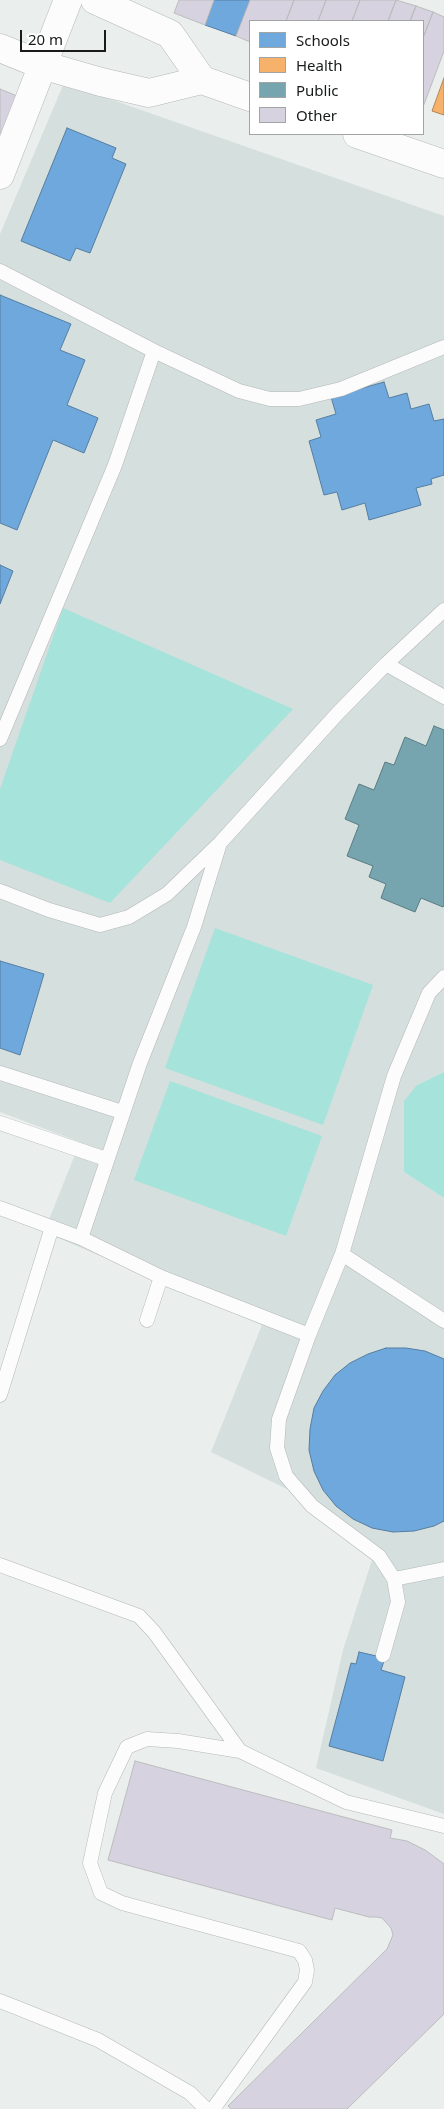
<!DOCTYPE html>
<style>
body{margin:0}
#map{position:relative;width:444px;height:2109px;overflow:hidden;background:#eaeeed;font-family:"Noto Sans",sans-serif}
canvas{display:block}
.legend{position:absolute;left:249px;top:20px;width:175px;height:115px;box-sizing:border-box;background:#fff;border:1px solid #a3a4a4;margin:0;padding:6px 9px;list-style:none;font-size:15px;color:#191b1b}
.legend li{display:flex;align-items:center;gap:10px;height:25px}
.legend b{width:25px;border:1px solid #a3a4a4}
.scale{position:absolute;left:20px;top:30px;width:86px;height:22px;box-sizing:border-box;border:2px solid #191b1b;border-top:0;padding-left:6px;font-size:15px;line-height:18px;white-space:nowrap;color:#191b1b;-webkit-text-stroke:4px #fff;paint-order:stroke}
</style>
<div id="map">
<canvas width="444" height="2109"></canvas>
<ul class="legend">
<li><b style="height:14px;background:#6fa8dc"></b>Schools</li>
<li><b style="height:14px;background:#f6b26b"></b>Health</li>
<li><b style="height:14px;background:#76a5af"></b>Public</li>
<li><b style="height:14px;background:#d7d2df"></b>Other</li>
</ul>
<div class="scale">20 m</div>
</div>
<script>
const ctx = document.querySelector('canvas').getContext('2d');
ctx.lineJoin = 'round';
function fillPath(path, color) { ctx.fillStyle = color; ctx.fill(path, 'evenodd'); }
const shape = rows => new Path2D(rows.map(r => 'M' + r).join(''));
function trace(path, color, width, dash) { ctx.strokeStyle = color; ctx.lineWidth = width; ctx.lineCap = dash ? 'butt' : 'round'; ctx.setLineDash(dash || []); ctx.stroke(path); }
const built = shape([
 [64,83,444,216,444,1072,417,1085,404,1172,444,1198,444,1814,316,1768,343,1650,372,1560,335,1518,295,1493,211,1452,262,1325,44,1232,80,1142,0,1112,0,234]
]);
const green = shape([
 [63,608,293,709,110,903,0,860,0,789],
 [215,928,373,985,323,1125,165,1068],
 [444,1072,444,1198,404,1172,404,1101,417,1085],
 [170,1081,322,1136,286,1236,134,1180]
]);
const schools = shape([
 [214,0,250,0,236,36,205,25,214,0],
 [67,128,116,148,112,158,126,164,90,253,76,248,70,261,21,241,67,128],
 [0,295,71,324,60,350,85,360,67,405,98,418,84,453,53,440,17,530,0,523,0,295],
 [384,382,389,398,407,393,411,409,429,404,434,421,444,419,444,475,431,479,432,484,416,488,421,505,369,520,365,503,342,510,337,492,324,495,309,441,321,437,316,420,336,414,331,397,384,382],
 [0,565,13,571,0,604,0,565],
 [0,961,44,974,20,1055,0,1048,0,961],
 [386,1348,406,1348,425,1351,444,1359,444,1521,434,1526,414,1531,393,1532,372,1528,353,1519,336,1506,323,1490,314,1471,309,1450,310,1429,314,1408,323,1391,335,1375,350,1363,368,1354,386,1348],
 [359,1652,385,1658,381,1670,405,1677,383,1761,329,1746,351,1663,356,1664,359,1652]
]);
const health = shape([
 [444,78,444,115,432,111,444,78]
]);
const public = shape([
 [434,726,444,730,444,905,443,907,421,898,415,912,381,898,386,884,369,877,373,866,347,856,359,825,345,819,359,784,374,790,385,762,394,765,405,737,426,746,434,726]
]);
const building = shape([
 [179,0,214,0,205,25,174,13,179,0],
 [250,0,294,0,286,21,250,21,250,42,236,36,250,0],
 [294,0,326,0,318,21,286,21,294,0],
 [326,0,360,0,352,21,318,21,326,0],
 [360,0,396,0,388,21,352,21,360,0],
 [396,0,416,6,410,21,388,21,396,0],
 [416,6,433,12,423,38,423,21,410,21,416,6],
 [433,12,444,17,444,51,423,107,423,38,433,12],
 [0,89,17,96,0,140,0,89],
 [135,1761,392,1830,390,1838,407,1841,425,1850,444,1864,444,2014,347,2109,231,2109,228,2106,387,1949,393,1935,391,1928,382,1918,376,1917,369,1917,335,1908,332,1920,108,1860,135,1761]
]);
const lane = shape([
 [0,271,154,351,239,391,270,399,299,399,341,389,444,347],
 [386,664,444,697],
 [0,739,115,465,154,351],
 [220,843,194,927,140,1063,81,1238,161,1277,309,1335],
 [0,891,49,910,100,925,129,917,167,894,220,843,337,714,386,664,444,610],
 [0,1073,122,1112],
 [0,1123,106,1159],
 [0,1208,81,1238],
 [342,1254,444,1321],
 [147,1320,161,1277],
 [0,1395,52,1227],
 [0,1565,139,1616,154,1632,240,1751,346,1802,444,1826],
 [394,1579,444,1569],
 [383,1655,398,1602,394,1579,379,1556,312,1506,286,1476,277,1448,279,1419,309,1335,342,1254,394,1076,429,993,444,977],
 [0,2001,98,2040,190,2093,206,2109],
 [213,2109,305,1982,307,1970,305,1960,299,1951,122,1903,101,1893,90,1863,105,1793,127,1747,147,1739,178,1741,240,1751]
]);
const street = shape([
 [95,0,170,34,202,80],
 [0,48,42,65,101,82,149,93,202,80,250,97],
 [357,134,444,164],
 [0,175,68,0]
]);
fillPath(built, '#d5dfdd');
fillPath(green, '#a6e3db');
fillPath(schools, '#6fa8dc');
trace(schools, '#557ea2', 1);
fillPath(health, '#f6b26b');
trace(health, '#b48553', 1);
fillPath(public, '#76a5af');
trace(public, '#5a7c83', 1);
fillPath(building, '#d7d2df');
trace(building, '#bbbcbd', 1);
trace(lane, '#b5b8b8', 15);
trace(street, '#b5b8b8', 29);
trace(lane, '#fcfcfc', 14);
trace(street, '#fcfcfc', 28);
</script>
